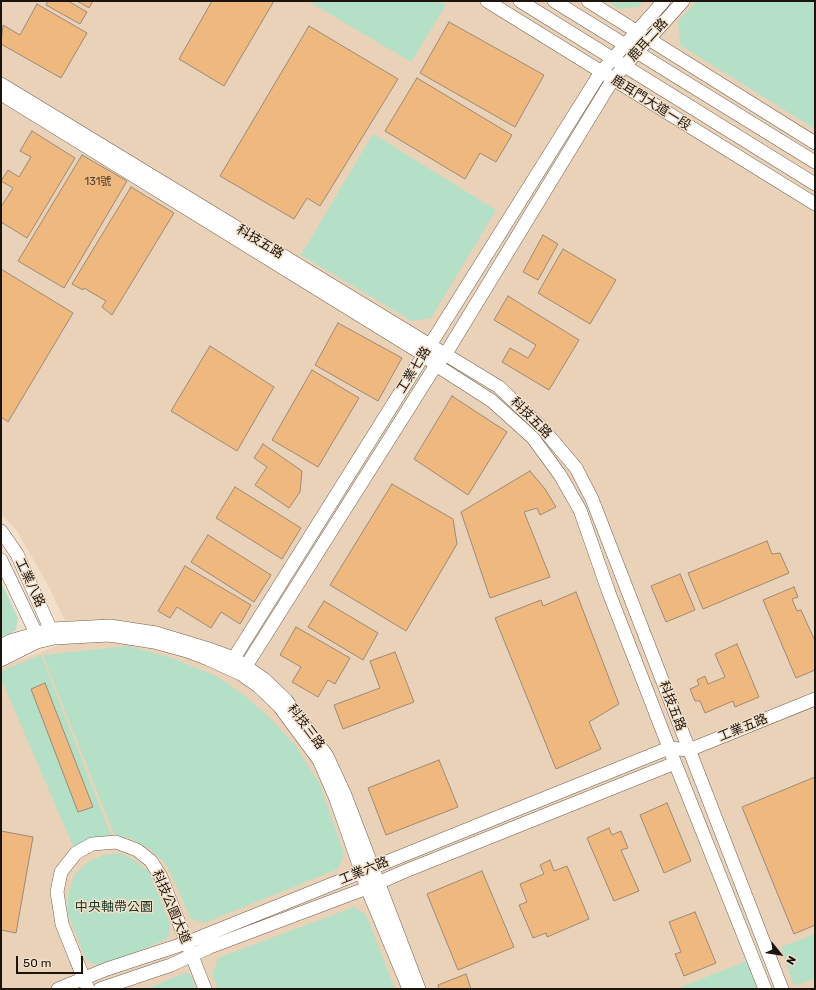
<!DOCTYPE html>
<meta charset="utf-8">
<style>
body{margin:0}
#map{position:relative;width:816px;height:990px;overflow:hidden;background:#f2dfc9;font-family:Rubik,sans-serif}
canvas{display:block}
.frame{position:absolute;inset:0;border:2px solid #1c150e;pointer-events:none}
.north{position:absolute;left:760px;top:934px;width:40px;height:40px;-webkit-text-stroke:3px #f2dfc9;paint-order:stroke;rotate:120deg;font-size:11px;font-weight:700;line-height:16px;text-align:center;color:#1c150e}
.north::after{content:'';display:block;margin:auto;width:14px;height:18px;background:#1c150e;clip-path:polygon(50% 0,100% 100%,50% 72%,0 100%)}
.scale{position:absolute;left:16px;top:956px;width:67px;height:18px;box-sizing:border-box;border:2px solid #1c150e;border-top:0;padding-left:5px;font-size:12px;line-height:14px;white-space:nowrap;color:#1c150e;-webkit-text-stroke:3px #f2dfc9;paint-order:stroke}
</style>
<div id="map">
<canvas width="816" height="990"></canvas>
<div class="frame"></div>
<div class="north">N</div>
<div class="scale">50 m</div>
</div>
<script>
const ctx = document.querySelector('canvas').getContext('2d');
ctx.lineJoin = 'round';
function fillPath(path, color) { ctx.fillStyle = color; ctx.fill(path, 'evenodd'); }
const shape = rows => new Path2D(rows.map(r => 'M' + r).join(''));
function trace(path, color, width, dash) { ctx.strokeStyle = color; ctx.lineWidth = width; ctx.lineCap = dash ? 'butt' : 'round'; ctx.setLineDash(dash || []); ctx.stroke(path); }
function drawText(font, color, halo, rows, align = 'center') {
  ctx.font = font + ' Rubik,"Noto Sans TC",sans-serif'; ctx.lineWidth = 3; ctx.setLineDash([]); ctx.textBaseline = 'middle'; ctx.strokeStyle = halo; ctx.fillStyle = color; for (const [text, x, y, turn = 0] of rows) {
    ctx.save(); ctx.translate(x, y); ctx.rotate((+turn || 0) * Math.PI / 180); ctx.textAlign = isNaN(turn) ? turn : align; if (halo) ctx.strokeText(text, 0, 0); ctx.fillText(text, 0, 0); ctx.restore();
  }
}
const built = shape([
 [1,1,815,1,815,989,1,989,1,667,62,644,67,625,49,587,17,531,1,514]
]);
const green = shape([
 [308,1,438,1,446,5,411,62],
 [607,1,644,1,638,7,620,9],
 [697,1,815,1,815,129,680,45,678,21],
 [373,134,496,210,431,318,412,321,301,255],
 [1,582,18,618,16,630,1,639],
 [129,646,172,658,216,676,245,696,268,716,295,745,320,785,344,854,338,869,204,923,191,919,172,876,164,862,151,850,132,839,114,834,43,655],
 [41,655,111,835,90,838,74,848,1,679,1,671],
 [121,853,137,862,149,872,170,924,170,935,165,940,100,967,86,960,68,913,68,895,74,875,89,861,104,855],
 [354,907,366,915,395,989,218,989,212,975,218,958],
 [815,934,815,978,794,986,781,947],
 [747,961,757,989,676,989],
 [189,972,196,989,146,989,175,977]
]);
const building = shape([
 [48,1,68,1,87,12,80,24,46,5,48,1],
 [77,1,93,1,89,8,77,1],
 [212,1,274,1,224,86,179,59,212,1],
 [37,4,87,33,61,78,1,44,3,25,20,35,37,4],
 [449,22,544,75,515,127,420,73,449,22],
 [309,26,398,79,320,206,307,198,294,219,220,176,309,26],
 [417,78,512,135,496,162,480,153,465,179,385,131,417,78],
 [32,131,75,158,27,238,1,222,1,207,13,188,1,181,8,170,19,177,31,157,20,151,32,131],
 [82,155,127,181,64,288,18,261,82,155],
 [131,187,174,213,112,315,102,307,106,301,84,288,83,290,72,284,131,187],
 [543,235,558,244,538,280,523,272,543,235],
 [563,249,616,280,590,324,538,293,563,249],
 [1,269,73,313,8,422,1,417,1,269],
 [508,296,579,340,549,390,502,362,510,348,528,358,536,345,494,320,508,296],
 [338,323,402,358,378,401,315,365,338,323],
 [210,346,274,387,237,451,171,411,210,346],
 [312,370,359,398,318,467,272,440,312,370],
 [452,396,507,432,468,495,414,459,452,396],
 [263,444,302,471,300,492,289,508,255,485,267,467,254,458,263,444],
 [530,471,545,489,556,507,540,515,537,508,524,512,550,577,490,598,461,512,530,471],
 [392,484,453,519,457,544,406,631,330,585,392,484],
 [235,487,301,528,282,559,216,518,235,487],
 [208,535,271,575,254,602,191,562,208,535],
 [767,541,772,554,780,553,789,573,703,609,688,573,767,541],
 [185,566,251,605,240,624,221,612,211,628,177,607,170,618,158,611,185,566],
 [680,574,695,610,666,622,651,586,680,574],
 [794,587,798,597,792,599,797,611,801,610,815,641,815,670,796,678,763,600,794,587],
 [576,592,619,704,589,722,601,749,556,769,495,618,541,600,543,606,576,592],
 [324,601,378,633,363,660,308,627,324,601],
 [296,627,350,658,335,684,328,680,318,697,292,682,301,667,280,655,296,627],
 [737,644,759,697,735,707,733,701,705,713,700,701,695,701,690,689,699,685,697,680,705,676,708,684,725,677,715,654,737,644],
 [395,652,414,702,343,729,334,705,380,688,370,661,395,652],
 [45,683,93,807,78,812,31,689,45,683],
 [439,760,458,807,386,835,368,788,439,760],
 [815,777,815,925,794,934,742,807,815,777],
 [667,803,691,861,664,873,640,815,667,803],
 [609,828,612,835,621,831,628,848,621,850,639,891,614,901,587,838,609,828],
 [1,831,33,837,16,933,1,930,1,831],
 [550,860,554,871,567,866,589,919,547,937,546,933,533,938,519,905,527,902,520,884,544,874,540,865,550,860],
 [482,871,514,947,458,970,427,894,482,871],
 [695,912,716,963,684,976,675,954,681,952,669,922,695,912],
 [466,974,471,989,439,989,438,985,466,974]
]);
const minor = shape([
 [487,1,815,204],
 [520,1,815,184],
 [554,1,815,162],
 [588,1,815,143],
 [1,84,499,387,543,429,576,468,592,499,782,989],
 [1,94,424,355,436,365,492,401,533,438,560,475,580,510,609,593,675,763,765,989],
 [1,531,17,554,54,637],
 [1,560,36,633,37,642],
 [1,646,10,641,52,629,110,626,156,633,212,650,234,658,264,679,286,700,327,756,345,795,419,989],
 [1,660,37,642,54,638,109,635,154,642,187,651,208,659,241,674,258,686,279,706,319,760,336,799,367,888,409,989],
 [226,667,234,658,601,72,664,1],
 [241,674,436,365,445,355,613,79,683,1],
 [58,989,107,969,186,943,669,748,689,750,815,699],
 [88,989,62,924,57,892,61,872,76,853,92,844,116,842,137,850,151,861,161,877,205,989],
 [100,989,171,965,210,947,367,888,403,872,675,763]
]);
const numberNames = [
 ["131號",98,182]
];
const streetNames = [
 ["鹿耳二路",648,40,-48],
 ["鹿耳門大道一段",651,103,32],
 ["科技五路",260,242,31],
 ["工業七路",414,370,-58],
 ["科技五路",531,418,45],
 ["工業八路",30,583,65],
 ["科技五路",672,706,69],
 ["科技三路",306,727,53],
 ["工業五路",743,728,-22],
 ["工業六路",364,871,-22],
 ["科技公園大道",171,907,67]
];
const parkNames = [
 ["中央軸帶公園",114,907]
];
fillPath(built, '#ead2b8');
fillPath(green, '#b3e0c6');
fillPath(building, '#efb87f');
trace(building, '#9d8a77', 1);
trace(minor, '#71614e', 14);
trace(minor, '#fff', 13);
drawText('11px', '#513e2a', null, numberNames);
drawText('13px', '#1c150e', '#f2dfc9', streetNames);
drawText('13px', '#183a29', '#f2dfc9', parkNames);
</script>
